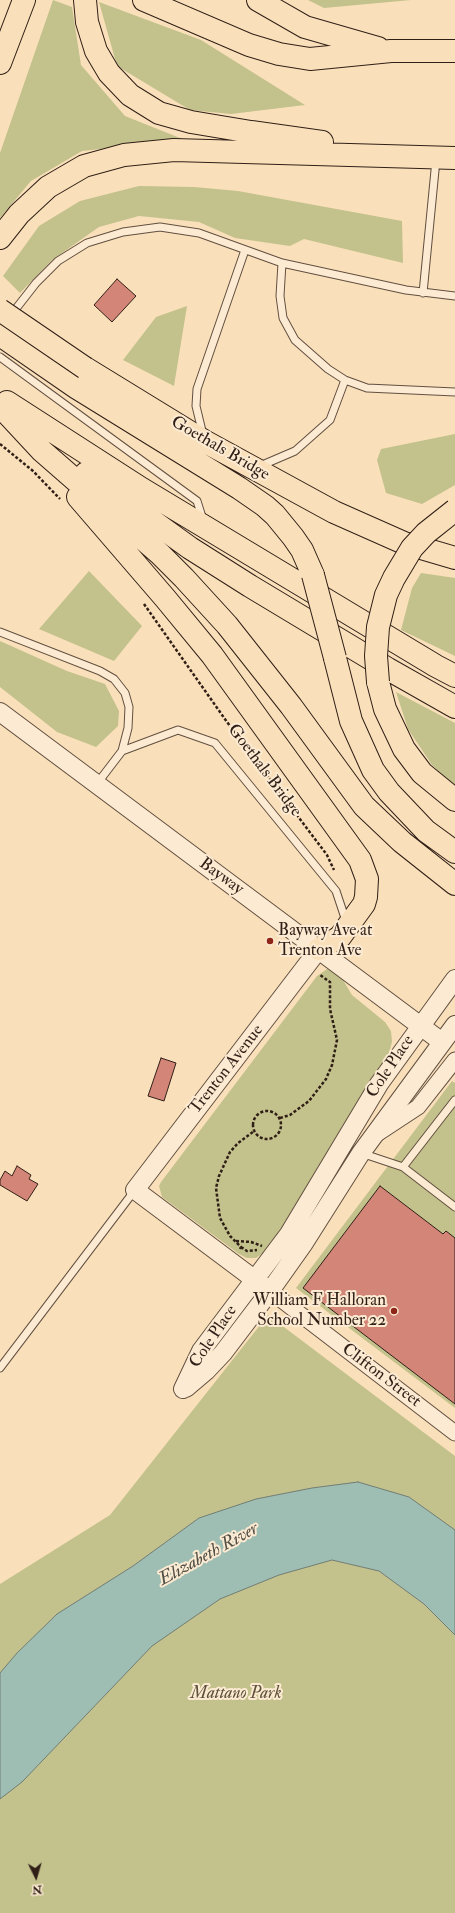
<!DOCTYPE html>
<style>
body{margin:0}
#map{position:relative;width:455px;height:1913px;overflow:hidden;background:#fae0ba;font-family:"IM FELL Double Pica",serif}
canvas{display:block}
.north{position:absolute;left:16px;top:1857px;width:40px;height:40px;-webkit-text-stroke:3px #fcebd2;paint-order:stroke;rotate:175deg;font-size:11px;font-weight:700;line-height:16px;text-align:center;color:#301f17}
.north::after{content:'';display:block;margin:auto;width:14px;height:18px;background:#301f17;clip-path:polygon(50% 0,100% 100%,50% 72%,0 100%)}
</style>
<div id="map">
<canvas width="455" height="1913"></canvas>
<div class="north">N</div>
</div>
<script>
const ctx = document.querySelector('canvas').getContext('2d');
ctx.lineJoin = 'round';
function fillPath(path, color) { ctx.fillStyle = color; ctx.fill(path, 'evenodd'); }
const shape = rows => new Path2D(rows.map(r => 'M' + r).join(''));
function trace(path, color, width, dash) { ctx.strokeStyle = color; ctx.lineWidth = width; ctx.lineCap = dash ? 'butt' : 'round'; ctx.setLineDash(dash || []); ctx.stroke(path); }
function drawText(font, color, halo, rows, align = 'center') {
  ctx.font = font + ' "IM FELL Double Pica",serif'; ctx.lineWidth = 4; ctx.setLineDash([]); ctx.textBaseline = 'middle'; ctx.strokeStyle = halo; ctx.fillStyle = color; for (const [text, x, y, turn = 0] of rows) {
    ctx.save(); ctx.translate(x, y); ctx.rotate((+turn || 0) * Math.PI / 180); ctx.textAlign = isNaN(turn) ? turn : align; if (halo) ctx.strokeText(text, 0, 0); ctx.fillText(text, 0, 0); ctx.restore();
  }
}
const green = shape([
 [53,0,72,7,81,65,125,116,185,140,82,151,31,181,0,218,0,153],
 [308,0,411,0,324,8],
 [99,2,201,40,305,105,231,114,190,110,117,66],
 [139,186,194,187,238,191,402,221,403,263,304,239,290,246,235,238,199,222,139,216,99,227,52,260,20,293,3,276,39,226,80,201],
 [187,306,174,386,123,360,156,317],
 [455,434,455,485,422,504,386,493,377,460,381,449],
 [89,571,142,626,114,661,39,629],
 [421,573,455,578,455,656,401,630,412,588],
 [0,641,67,671,105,684,119,711,118,726,96,747,57,732,0,687],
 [396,692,455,723,455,786,432,765,408,729],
 [327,969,334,970,340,975,352,995,385,1022,391,1031,392,1042,389,1053,348,1118,270,1248,256,1258,247,1258,239,1254,162,1197,159,1186,161,1182,317,976],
 [452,1081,455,1083,455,1408,296,1288],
 [268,1315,455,1456,455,1913,0,1913,0,1584,110,1515]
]);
const water = shape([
 [358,1482,409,1497,455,1530,455,1635,424,1604,379,1571,332,1560,279,1575,220,1599,152,1646,22,1782,0,1799,0,1673,17,1653,57,1614,133,1566,199,1518,256,1499,312,1488,358,1482]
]);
const building = shape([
 [117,279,136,296,112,322,94,305,117,279],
 [161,1058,176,1063,164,1101,148,1096,161,1058],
 [17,1166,31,1175,29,1179,38,1184,27,1201,0,1185,0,1180,5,1171,12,1176,17,1166],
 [380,1186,443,1234,446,1231,455,1238,455,1404,303,1288,380,1186]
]);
const path = shape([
 [0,444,33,471,60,499],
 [144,604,227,722,327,855,334,870],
 '253 1125a14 14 0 1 1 28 0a14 14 0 1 1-28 0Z',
 [280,1118,290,1115,309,1101,326,1079,332,1065,337,1040,330,1009,330,982,320,975],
 [236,1241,251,1242,262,1246],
 [241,1247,247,1251,257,1250],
 [240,1249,241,1247,230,1236,220,1218,216,1188,219,1176,230,1152,238,1143,254,1131]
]);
const service = shape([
 [282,263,280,296,283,318,295,340,328,369,345,380,367,388,455,392],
 [423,293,436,160],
 [11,315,36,283,58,261,87,243,123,232,160,227,199,233,282,263,406,290,455,296],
 [0,357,197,501,203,520],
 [203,435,196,406,197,389,245,250],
 [260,466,295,451,330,420,345,380],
 [0,632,100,671,114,679,125,693,129,707,128,728,122,751,96,785],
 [122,751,178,730,215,743,336,891,346,921],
 [361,1153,403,1167,455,1100],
 [403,1167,455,1207],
 [0,1368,135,1190]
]);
const minor = shape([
 [377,1134,418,1107,455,1060],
 [270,1291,455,1433]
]);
const tertiary = shape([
 [0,712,442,1042],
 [270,1291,135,1190,319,949],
 [186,1388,206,1371,223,1353,270,1291,304,1243,361,1153,455,1025],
 [183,1389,201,1351,289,1234,379,1084,455,979]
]);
const motorway = shape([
 [85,0,87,22,96,51,109,73,130,95,159,113,191,122,251,132,322,142],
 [144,0,249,45,279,54,310,59,391,51,455,51],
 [258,0,305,27,378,48],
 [0,63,24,0],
 [0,238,19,214,48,187,84,166,124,155,174,150,455,158],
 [0,335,77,388,239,488,265,506,275,515,293,537,302,550,313,575],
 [85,368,204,441,334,512,404,543,455,558],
 [7,402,142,489,436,666,455,676],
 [0,406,42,451,160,554,184,578,227,625,291,706,364,806,402,842,455,884],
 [86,473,190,548,250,586,388,669,455,707],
 [78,497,165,598,212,655,360,860,367,879,366,897,364,904,340,937,319,949],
 [335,658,351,721,373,770,389,792,426,831,455,852],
 [378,682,385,709,404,749,422,773,455,800]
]);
const motorwayBridge = shape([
 [0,310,85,368],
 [313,575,335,658],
 [378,682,376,656,378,627,386,595,394,578,412,548,426,533,455,510]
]);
const markers = [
 [270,941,4,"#8f2418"],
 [394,1311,4,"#8f2418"]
];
const streetNames = [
 ["Goethals Bridge",220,449,30],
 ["Goethals Bridge",264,771,53],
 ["Bayway",221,877,36],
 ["Cole Place",391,1067,-56],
 ["Trenton Avenue",227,1070,-52],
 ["Cole Place",214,1337,-56],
 ["Clifton Street",381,1376,37]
];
const poiNames = [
 ["Bayway Ave at",278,931],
 ["Trenton Ave",278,951],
 ["William F Halloran",386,1301,"right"],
 ["School Number 22",386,1321,"right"]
];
const parkNames = [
 ["Mattano Park",236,1694]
];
const waterNames = [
 ["Elizabeth River",209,1555,-29]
];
fillPath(green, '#c3c18c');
fillPath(water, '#9ebdb3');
trace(water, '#727e75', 1);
fillPath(building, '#d38678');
trace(building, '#301f17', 1);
trace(service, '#624f40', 9);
trace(minor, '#624f40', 17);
trace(tertiary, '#624f40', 20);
trace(motorway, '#301f17', 24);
trace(path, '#301f17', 2.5, [3, 2]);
trace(service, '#fcebd2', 7);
trace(minor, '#fcebd2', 15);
trace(tertiary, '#fcebd2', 18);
trace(motorway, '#fae0ba', 22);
trace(motorwayBridge, '#301f17', 24, []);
trace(motorwayBridge, '#fae0ba', 22);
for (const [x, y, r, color] of markers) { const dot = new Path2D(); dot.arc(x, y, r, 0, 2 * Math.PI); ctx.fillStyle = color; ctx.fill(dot); trace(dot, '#fcebd2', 1.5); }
drawText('17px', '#301f17', '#fcebd2', streetNames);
drawText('17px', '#301f17', '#fcebd2', poiNames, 'left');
drawText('italic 17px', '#5c503a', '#fcebd2', parkNames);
drawText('italic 18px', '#514e46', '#fcebd2', waterNames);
</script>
